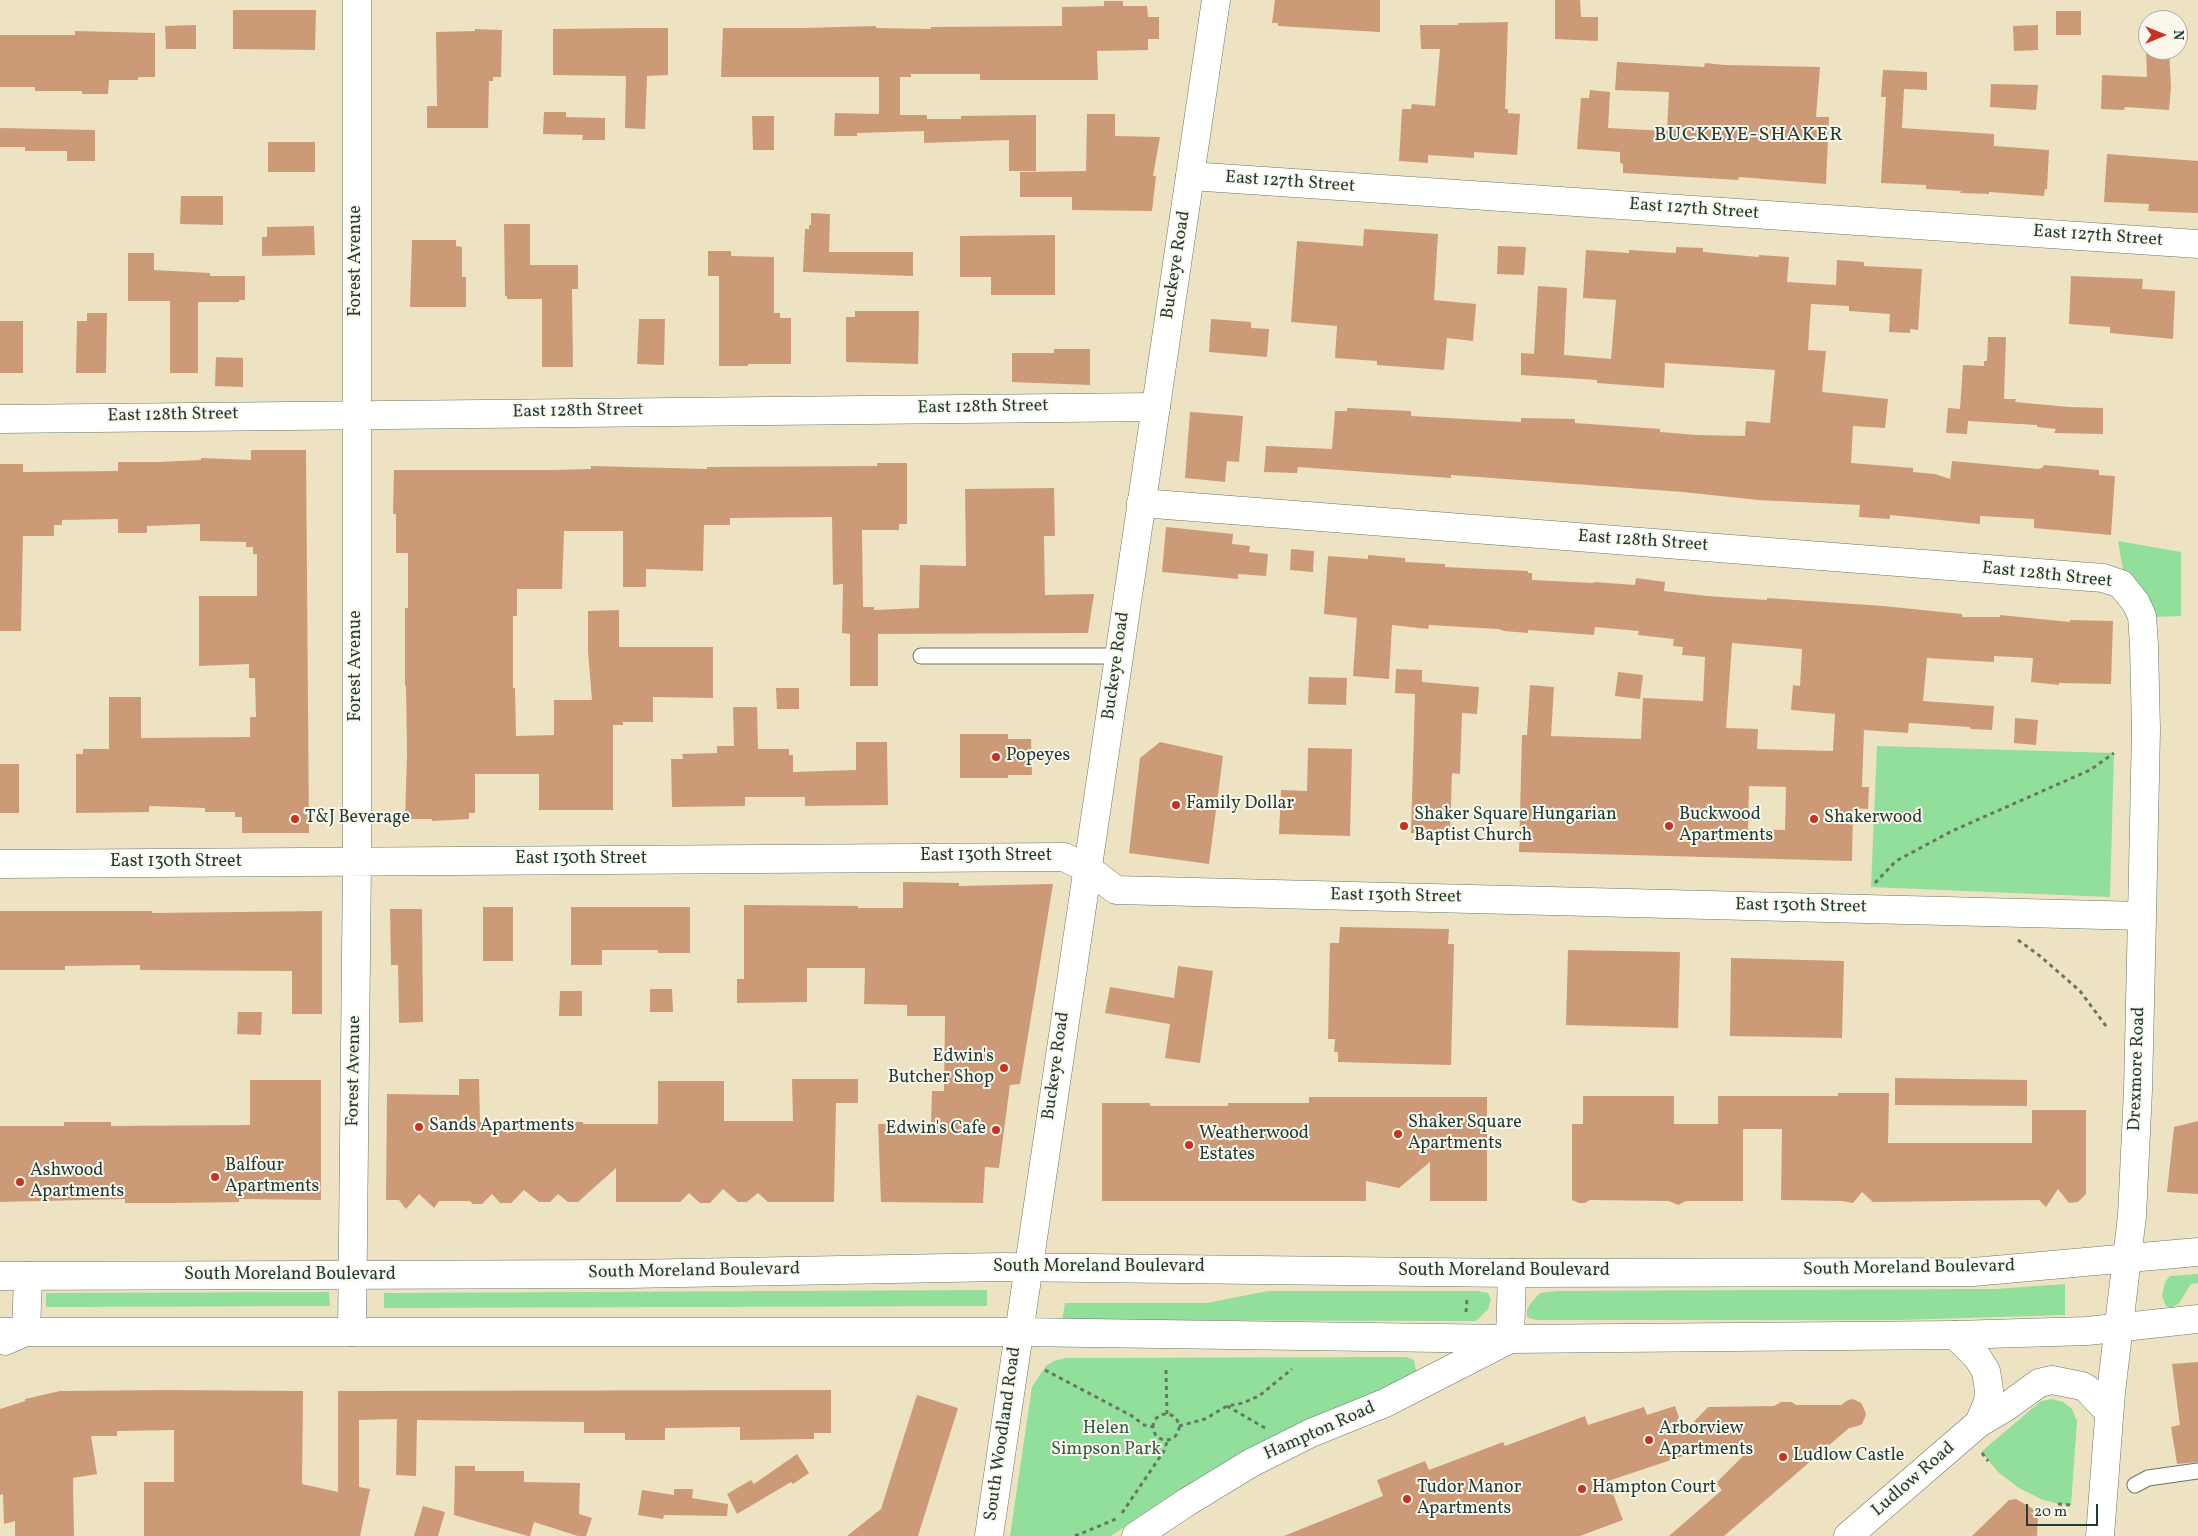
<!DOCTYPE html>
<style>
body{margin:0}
#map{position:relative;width:2198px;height:1536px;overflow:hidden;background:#ede3c3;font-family:Vollkorn,serif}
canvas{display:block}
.north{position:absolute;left:2138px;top:10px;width:50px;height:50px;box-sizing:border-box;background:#fbf7ec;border:1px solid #a3ada2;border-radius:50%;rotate:90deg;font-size:14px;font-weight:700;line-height:20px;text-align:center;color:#1f3d34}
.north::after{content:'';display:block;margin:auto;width:18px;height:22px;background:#c8321e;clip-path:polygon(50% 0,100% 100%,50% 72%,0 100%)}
.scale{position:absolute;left:2026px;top:1504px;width:72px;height:22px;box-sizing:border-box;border:2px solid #1f3d34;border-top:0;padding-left:6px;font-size:15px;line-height:18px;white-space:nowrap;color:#1f3d34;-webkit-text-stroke:4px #fbf7ec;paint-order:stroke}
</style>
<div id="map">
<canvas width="2198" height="1536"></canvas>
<div class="north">N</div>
<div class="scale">20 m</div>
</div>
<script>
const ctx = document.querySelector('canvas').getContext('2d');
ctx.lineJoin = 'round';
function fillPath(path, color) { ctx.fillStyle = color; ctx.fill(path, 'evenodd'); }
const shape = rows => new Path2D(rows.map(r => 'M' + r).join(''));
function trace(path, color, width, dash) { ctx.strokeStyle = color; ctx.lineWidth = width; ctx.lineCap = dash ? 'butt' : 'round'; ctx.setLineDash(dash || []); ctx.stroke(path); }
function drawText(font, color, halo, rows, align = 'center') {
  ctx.font = font + ' Vollkorn,serif'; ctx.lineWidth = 4; ctx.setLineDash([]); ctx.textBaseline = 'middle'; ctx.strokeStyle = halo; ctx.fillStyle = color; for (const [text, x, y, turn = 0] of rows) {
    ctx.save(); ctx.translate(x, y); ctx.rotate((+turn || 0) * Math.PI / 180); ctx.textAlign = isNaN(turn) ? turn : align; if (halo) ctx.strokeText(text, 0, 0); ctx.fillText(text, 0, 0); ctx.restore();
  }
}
const green = shape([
 [2118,541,2181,552,2181,616,2149,617,2124,575],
 [1877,746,2114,753,2110,897,1871,887],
 [2198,1274,2198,1283,2191,1284,2179,1303,2172,1308,2166,1306,2162,1296,2165,1282,2170,1276],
 [2065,1284,2065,1315,1899,1320,1536,1320,1527,1317,1527,1310,1531,1303,1540,1293,1557,1291,1994,1289],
 [987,1290,987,1306,384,1308,384,1293],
 [1268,1291,1477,1291,1488,1293,1491,1299,1488,1309,1476,1321,1062,1320,1065,1303,1207,1303],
 [329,1292,330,1306,46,1307,46,1293],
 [1406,1357,1414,1360,1416,1370,1414,1378,1409,1384,1276,1435,1211,1470,1111,1536,1010,1536,1032,1387,1046,1366,1054,1361,1066,1358],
 [2053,1399,2063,1402,2072,1409,2077,1421,2071,1505,2058,1504,2041,1499,2019,1488,1999,1473,1981,1452,2041,1401]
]);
const building = shape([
 [1275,0,1380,0,1380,32,1278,26,1278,23,1272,23],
 [1555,0,1580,0,1581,17,1598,17,1598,41,1555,39],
 [1104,1,1123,1,1123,6,1147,6,1148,17,1159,17,1159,39,1148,39,1148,50,1097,51,1098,80,980,80,980,74,911,74,911,77,900,77,900,115,927,115,927,119,961,119,961,116,1036,115,1036,171,1009,171,1009,140,924,143,924,131,857,133,857,136,834,136,835,113,879,114,879,77,721,77,723,28,803,28,876,26,876,28,931,29,931,27,1062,26,1062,7,1104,6],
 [233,10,316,10,315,50,233,49],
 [2056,11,2081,11,2081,35,2056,35],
 [1508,22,1505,109,1508,109,1508,113,1520,114,1517,155,1474,152,1474,158,1428,155,1428,163,1399,161,1402,109,1411,109,1412,104,1435,106,1440,49,1421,49,1420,25,1458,25,1458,23],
 [196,25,196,49,166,49,165,26],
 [2038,25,2038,50,2014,51,2013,26],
 [640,28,668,28,668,75,647,76,645,129,625,128,626,76,553,75,553,29],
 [475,29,502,30,501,77,493,77,493,81,489,81,488,128,427,128,427,106,437,106,436,32,475,31],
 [75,31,155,33,155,77,138,77,138,80,109,80,108,94,82,94,82,91,35,91,35,87,0,87,0,35,75,35],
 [2146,50,2169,50,2171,87,2169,110,2125,107,2124,110,2101,109,2102,75,2147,77],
 [1617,62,1704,67,1705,63,1725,65,1820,67,1816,117,1829,117,1826,184,1739,177,1738,180,1623,173,1623,164,1620,163,1620,152,1577,149,1581,98,1589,98,1590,90,1610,92,1608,128,1667,131,1669,92,1615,90],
 [1883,70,1927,72,1927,90,1904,89,1902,128,1994,134,1994,146,2049,150,2047,189,2045,189,2044,196,1989,192,1989,194,1960,193,1961,191,1926,189,1926,185,1881,183,1886,97,1881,97],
 [1991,84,2038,85,2036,110,1990,107],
 [544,112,566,112,566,117,605,118,605,140,582,140,583,135,543,134],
 [1087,114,1115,114,1115,136,1160,137,1153,176,1156,176,1152,211,1072,210,1072,197,1020,197,1020,172,1086,171],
 [752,116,774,116,774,150,753,150],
 [0,128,95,130,95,161,67,161,67,151,25,151,25,147,0,147],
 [268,142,315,142,315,172,268,172],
 [2107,154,2198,161,2198,213,2148,211,2149,204,2104,202],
 [181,196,223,196,223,225,180,224],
 [811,213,830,214,829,252,913,252,913,276,803,272,805,229,809,229,809,225,811,225],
 [504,224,530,224,530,265,578,265,578,289,572,289,573,367,542,367,542,299,507,299,507,296,505,296],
 [314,226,315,255,262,256,262,237,267,237,267,227],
 [1364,229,1438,234,1434,300,1476,304,1473,341,1447,338,1444,370,1377,365,1377,361,1335,358,1337,326,1291,322,1297,241,1363,246],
 [1055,235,1055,295,991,295,991,277,960,277,960,236],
 [412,240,456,240,456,246,462,247,462,277,466,277,466,307,410,307],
 [1498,246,1526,247,1524,275,1497,274],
 [1676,247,1703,248,1703,252,1759,257,1759,255,1789,257,1787,282,1836,285,1837,260,1864,262,1864,266,1922,269,1918,330,1910,329,1910,333,1889,332,1890,314,1849,311,1849,306,1811,304,1808,350,1826,351,1822,392,1888,399,1885,428,1853,426,1851,463,1913,468,1913,472,1935,474,1950,479,1952,461,2038,469,2042,468,2044,465,2099,470,2099,475,2115,476,2111,535,2034,528,2034,519,1980,516,1980,524,1890,515,1890,519,1859,517,1860,505,1758,500,1683,492,1451,475,1451,478,1298,467,1297,473,1264,472,1266,446,1332,449,1335,411,1347,411,1347,408,1411,411,1411,416,1521,422,1521,418,1575,419,1575,423,1660,429,1660,432,1697,435,1745,436,1746,421,1770,423,1775,370,1665,363,1664,388,1597,383,1597,380,1521,375,1521,353,1534,354,1538,286,1567,288,1564,355,1611,359,1616,300,1583,298,1586,250,1629,253,1629,250,1676,253],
 [708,251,731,251,731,256,774,257,774,313,780,313,780,318,791,318,791,364,748,364,748,366,719,366,719,276,708,276],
 [128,253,154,253,154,270,210,273,210,276,245,276,245,300,239,300,239,302,198,302,198,373,170,373,170,301,128,301],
 [2071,276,2143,279,2142,289,2175,291,2173,339,2110,333,2110,327,2069,324],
 [855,311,919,311,918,364,846,362,846,317,855,317],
 [87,313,107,313,106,373,76,373,77,321,87,321],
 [639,319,665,319,664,365,637,364],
 [1211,319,1251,322,1251,328,1269,329,1267,357,1209,352],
 [0,321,23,321,23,373,0,373],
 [1988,337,2006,337,2004,399,2016,399,2015,402,2069,407,2103,408,2103,434,2054,433,2056,429,2037,427,2037,425,1968,421,1967,434,1946,433,1948,408,1960,409,1963,365,1984,366,1984,361,1987,361],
 [1054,349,1090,349,1090,385,1012,382,1012,353,1054,353],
 [216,357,243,358,243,387,215,386],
 [1190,412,1243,416,1239,462,1227,461,1225,482,1185,478],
 [251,450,306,450,309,833,242,833,242,817,235,817,235,812,205,812,205,808,149,806,149,812,76,813,76,754,83,754,83,749,109,749,109,697,141,697,141,738,250,737,250,717,256,717,255,678,249,678,249,664,199,666,199,596,257,596,257,554,253,554,253,547,246,547,246,542,200,541,200,524,147,526,147,533,118,533,118,519,62,520,62,525,54,525,54,536,23,536,21,631,0,631,0,464,23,464,23,472,118,471,118,462,159,462,201,460,201,458,251,460],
 [877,463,907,463,907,524,899,524,899,530,862,530,863,607,874,607,874,610,919,608,920,565,966,566,965,489,1054,488,1055,536,1044,536,1045,595,1094,594,1088,633,878,634,878,686,850,686,850,634,842,633,843,584,833,585,832,517,730,518,730,525,704,525,703,571,646,569,646,587,623,587,623,531,564,531,562,589,517,589,517,616,513,616,513,688,515,688,516,736,554,735,554,700,592,700,588,651,588,611,619,610,619,647,713,647,713,698,653,697,653,722,623,722,623,725,613,725,613,810,539,810,539,774,475,774,475,813,469,813,469,819,432,821,432,819,405,819,407,754,406,686,405,686,405,608,408,608,408,553,396,553,396,514,393,514,394,470,555,470,591,469,591,466,707,469,707,467,877,466],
 [1166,527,1233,534,1232,544,1250,546,1249,552,1268,554,1266,576,1238,574,1238,579,1162,572],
 [1291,549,1314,551,1313,572,1290,570],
 [1368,555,1405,558,1405,562,1445,564,1445,567,1528,571,1528,573,1532,573,1532,580,1594,583,1594,582,1635,585,1636,578,1665,582,1664,591,1707,596,1767,600,1767,598,1883,606,1962,614,1962,617,2000,617,2000,615,2070,622,2070,620,2113,621,2111,684,2059,683,2059,685,2031,682,2033,658,1994,656,1994,662,1927,658,1923,701,1994,706,1992,730,1970,729,1970,727,1909,723,1908,733,1864,730,1862,787,1869,787,1868,809,1853,808,1852,861,1519,852,1522,735,1527,735,1530,685,1554,687,1551,736,1641,739,1643,698,1703,701,1705,657,1682,655,1683,647,1673,646,1674,639,1638,635,1639,631,1595,627,1594,635,1528,630,1528,633,1504,631,1498,629,1429,625,1428,629,1392,625,1389,679,1353,676,1357,618,1324,614,1328,556,1368,559],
 [1732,643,1802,649,1800,686,1793,685,1791,710,1835,714,1833,751,1757,749,1758,729,1726,728],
 [1749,786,1786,787,1785,830,1748,829],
 [1396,669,1422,670,1422,682,1479,687,1477,714,1462,713,1460,774,1452,773,1450,834,1411,833,1415,694,1395,693],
 [1618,672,1643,675,1640,699,1615,696],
 [1309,677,1347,678,1346,705,1308,704],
 [776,688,799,688,799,709,777,709],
 [733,707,757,707,758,749,789,749,789,755,793,755,793,772,856,770,856,742,887,742,888,805,805,806,805,797,745,797,745,806,672,807,671,759,683,759,682,754,717,753,717,746,734,746],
 [2015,718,2038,720,2036,745,2014,743],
 [960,734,1008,734,1008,739,1031,739,1032,775,1008,775,1008,778,960,778],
 [1160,742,1223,756,1209,864,1129,853,1140,758],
 [1308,748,1352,749,1350,836,1279,834,1281,790,1307,791],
 [0,764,19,764,19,813,0,813],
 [903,882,959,883,959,886,1053,884,1020,1084,1010,1085,999,1168,985,1167,983,1203,881,1202,878,1124,931,1124,932,1091,944,1091,945,1016,907,1016,907,1005,864,1004,865,968,807,968,807,1002,737,1003,737,979,744,979,744,905,858,906,858,908,903,908],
 [483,907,513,907,513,961,483,961],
 [571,907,690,907,690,953,658,953,658,950,602,950,602,965,571,965],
 [390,909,422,909,423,1022,399,1023,398,965,391,965],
 [0,911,152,911,152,913,322,911,322,1014,292,1014,292,971,140,970,140,965,65,966,65,970,0,970],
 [1340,927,1449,929,1448,944,1454,944,1451,1065,1338,1062,1338,1052,1334,1052,1335,1039,1328,1039,1330,943,1339,943],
 [1568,950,1680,952,1678,1028,1566,1025],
 [1731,958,1844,961,1842,1038,1730,1036],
 [1178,966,1213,971,1200,1063,1165,1058,1170,1024,1105,1013,1110,987,1174,998],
 [650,989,672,989,673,1012,650,1012],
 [560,991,582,991,582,1016,559,1016],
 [238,1012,262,1012,261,1035,237,1034],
 [1895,1078,2027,1080,2027,1106,1895,1105],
 [459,1079,479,1079,480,1122,583,1122,583,1124,658,1124,658,1081,724,1081,724,1121,793,1121,792,1079,858,1079,858,1103,836,1103,834,1202,768,1202,758,1193,747,1202,738,1202,723,1189,710,1203,700,1203,689,1193,680,1202,616,1202,616,1168,578,1202,568,1202,558,1194,550,1202,539,1202,524,1190,511,1203,500,1203,492,1194,482,1204,473,1204,470,1201,439,1201,434,1208,419,1194,406,1209,399,1200,386,1200,387,1094,459,1095],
 [250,1080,321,1080,321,1200,239,1199,239,1202,174,1203,125,1203,125,1199,0,1202,0,1126,64,1126,64,1122,111,1122,111,1126,250,1125],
 [1838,1093,1889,1093,1888,1143,2032,1143,2032,1110,2086,1110,2086,1194,2078,1202,2069,1203,2058,1189,2046,1207,2039,1200,1873,1202,1862,1192,1853,1203,1842,1201,1781,1200,1782,1129,1743,1129,1743,1201,1686,1201,1678,1205,1669,1201,1590,1200,1585,1203,1579,1203,1572,1200,1572,1124,1583,1124,1583,1096,1674,1096,1674,1124,1718,1124,1718,1096,1838,1096],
 [1309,1097,1487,1097,1487,1201,1430,1201,1430,1162,1399,1188,1366,1181,1366,1201,1102,1201,1102,1103,1150,1103,1150,1106,1228,1106,1228,1103,1309,1103],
 [2198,1121,2198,1194,2167,1192,2174,1127],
 [2198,1362,2198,1462,2177,1464,2171,1427,2180,1425,2172,1364],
 [167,1390,303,1391,302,1484,338,1492,338,1391,831,1390,831,1433,814,1433,814,1439,740,1440,740,1427,665,1428,665,1440,625,1440,625,1433,584,1433,584,1422,417,1420,416,1476,396,1475,397,1419,359,1420,359,1487,370,1489,360,1536,144,1536,144,1482,174,1482,174,1430,117,1431,117,1436,91,1436,97,1474,73,1478,74,1536,15,1536,15,1521,4,1524,3,1494,0,1495,0,1409,25,1401,25,1399,60,1391],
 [917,1395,958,1408,918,1536,847,1536,881,1509],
 [1853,1399,1861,1403,1865,1411,1866,1415,1862,1424,1858,1426,1849,1428,1724,1536,1669,1536,1722,1490,1716,1483,1746,1453,1698,1451,1608,1481,1623,1520,1580,1536,1284,1536,1383,1496,1377,1480,1425,1461,1429,1470,1503,1442,1505,1446,1585,1416,1588,1425,1644,1407,1647,1415,1675,1406,1684,1432,1708,1407,1774,1406,1781,1402,1792,1402,1796,1405,1841,1405,1848,1400],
 [797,1454,809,1473,793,1484,791,1482,737,1514,727,1494,751,1480,754,1484],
 [455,1466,475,1466,475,1471,524,1471,524,1482,580,1483,579,1514,592,1518,586,1536,578,1536,534,1522,530,1536,528,1536,454,1515],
 [674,1489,693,1489,692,1498,728,1504,727,1516,664,1515,663,1519,638,1515,642,1490,674,1495],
 [2016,1499,2035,1510,2038,1515,2037,1536,1972,1536,2009,1500],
 [423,1506,445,1512,438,1536,414,1536]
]);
const path = shape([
 [1875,883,1896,861,1952,831,2090,770,2114,753],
 [2018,940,2040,956,2080,991,2106,1026],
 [1466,1312,1467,1299],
 [1045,1370,1132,1416,1144,1425,1154,1427],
 [1166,1370,1167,1414],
 [1227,1406,1265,1428],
 '1153 1427a13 13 0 1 1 26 0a13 13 0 1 1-26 0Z',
 [1179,1426,1205,1419,1227,1406,1243,1403,1259,1396,1292,1369],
 [1982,1453,1988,1461],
 [2058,1504,2071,1505],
 [1122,1513,1164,1451,1168,1439],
 [1075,1536,1116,1519]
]);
const lane = shape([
 [921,656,1118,656],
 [2135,1485,2148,1478,2198,1471]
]);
const street = shape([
 [1190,176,2198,244],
 [0,419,1156,407],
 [1141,503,2103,578,2121,584,2136,603,2142,616,2144,645,2146,730,2142,916,2138,1090,2132,1216,2111,1392,2100,1536],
 [0,864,1064,857,1087,868,1116,890,2142,916],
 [352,1332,357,862,357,0],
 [1955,1335,1977,1357,1986,1371,1989,1390,1988,1402,1979,1423],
 [5,1341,26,1332,28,1276],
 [1136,1536,1187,1502,1251,1463,1311,1433,1385,1403,1510,1339,1512,1273],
 [1848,1536,1979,1423,2006,1407,2039,1383,2052,1380,2082,1386,2087,1389,2109,1412]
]);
const secondary = shape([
 [0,1276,628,1274,1002,1267,1512,1273,1973,1272,2198,1252],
 [0,1332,1018,1332,1510,1339,1955,1335,2087,1331,2198,1319],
 [989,1536,1216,0]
]);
const markers = [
 [996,757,5,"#c8321e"],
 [1176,805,5,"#c8321e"],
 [295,819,5,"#c8321e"],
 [1814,819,5,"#c8321e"],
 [1404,826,5,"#c8321e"],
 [1669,826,5,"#c8321e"],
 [1004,1068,5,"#c8321e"],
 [419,1127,5,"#c8321e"],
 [996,1130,5,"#c8321e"],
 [1398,1134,5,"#c8321e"],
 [1189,1145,5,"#c8321e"],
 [215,1177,5,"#c8321e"],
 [20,1182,5,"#c8321e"],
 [1649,1440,5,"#c8321e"],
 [1783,1457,5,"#c8321e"],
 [1582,1489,5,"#c8321e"],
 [1407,1499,5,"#c8321e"]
];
const streetNames = [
 ["East 127th Street",1290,183,4],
 ["East 127th Street",1694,210,4],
 ["East 127th Street",2098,237,4],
 ["Forest Avenue",357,261,-90],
 ["Buckeye Road",1177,265,-81],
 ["East 128th Street",983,408,-1],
 ["East 128th Street",578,412,-1],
 ["East 128th Street",173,416,-1],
 ["East 128th Street",1643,542,4],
 ["East 128th Street",2047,576,6],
 ["Forest Avenue",357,666,-90],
 ["Buckeye Road",1117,666,-82],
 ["East 130th Street",986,857],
 ["East 130th Street",581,860],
 ["East 130th Street",176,863],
 ["East 130th Street",1396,897,1],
 ["East 130th Street",1801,907,1],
 ["Buckeye Road",1057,1066,-82],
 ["Drexmore Road",2138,1069,-88],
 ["Forest Avenue",355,1071,-89],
 ["South Moreland Boulevard",1099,1268],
 ["South Moreland Boulevard",1909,1269,-1],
 ["South Moreland Boulevard",694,1272,-1],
 ["South Moreland Boulevard",1504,1272],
 ["South Moreland Boulevard",290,1276],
 ["Hampton Road",1320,1432,-24],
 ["South Woodland Road",1004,1434,-82],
 ["Ludlow Road",1914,1480,-41]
];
const poiNames = [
 ["Popeyes",1006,757],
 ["Family Dollar",1186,805],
 ["Shaker Square Hungarian",1414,816],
 ["Baptist Church",1414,837],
 ["Buckwood",1679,816],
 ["Apartments",1679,837],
 ["T&J Beverage",305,819],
 ["Shakerwood",1824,819],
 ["Edwin's",994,1058,"right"],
 ["Butcher Shop",994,1079,"right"],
 ["Shaker Square",1408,1124],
 ["Apartments",1408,1145],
 ["Sands Apartments",429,1127],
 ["Edwin's Cafe",986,1130,"right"],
 ["Weatherwood",1199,1135],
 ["Estates",1199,1156],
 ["Balfour",225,1167],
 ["Apartments",225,1188],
 ["Ashwood",30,1172],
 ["Apartments",30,1193],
 ["Arborview",1659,1430],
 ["Apartments",1659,1451],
 ["Ludlow Castle",1793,1457],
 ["Tudor Manor",1417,1489],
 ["Apartments",1417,1510],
 ["Hampton Court",1592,1489]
];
const parkNames = [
 ["Helen",1106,1430],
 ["Simpson Park",1106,1451]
];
const quarterNames = [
 ["BUCKEYE-SHAKER",1749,136]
];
fillPath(green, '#92de9b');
fillPath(building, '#cd9a78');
trace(lane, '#677766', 17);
trace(street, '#677766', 29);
trace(secondary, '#677766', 29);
trace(path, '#677766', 3, [4, 4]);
trace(lane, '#fff', 15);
trace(street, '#fff', 28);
trace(secondary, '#fff', 28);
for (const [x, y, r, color] of markers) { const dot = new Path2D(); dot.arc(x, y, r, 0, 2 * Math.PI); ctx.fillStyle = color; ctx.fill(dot); trace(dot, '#fbf7ec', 2); }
drawText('18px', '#1f3d34', '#fbf7ec', streetNames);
drawText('18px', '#1f3d34', '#fbf7ec', poiNames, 'left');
drawText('18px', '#365d49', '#fbf7ec', parkNames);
ctx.letterSpacing = '1px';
drawText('20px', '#1f3d34', '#fbf7ec', quarterNames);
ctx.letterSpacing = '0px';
</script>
